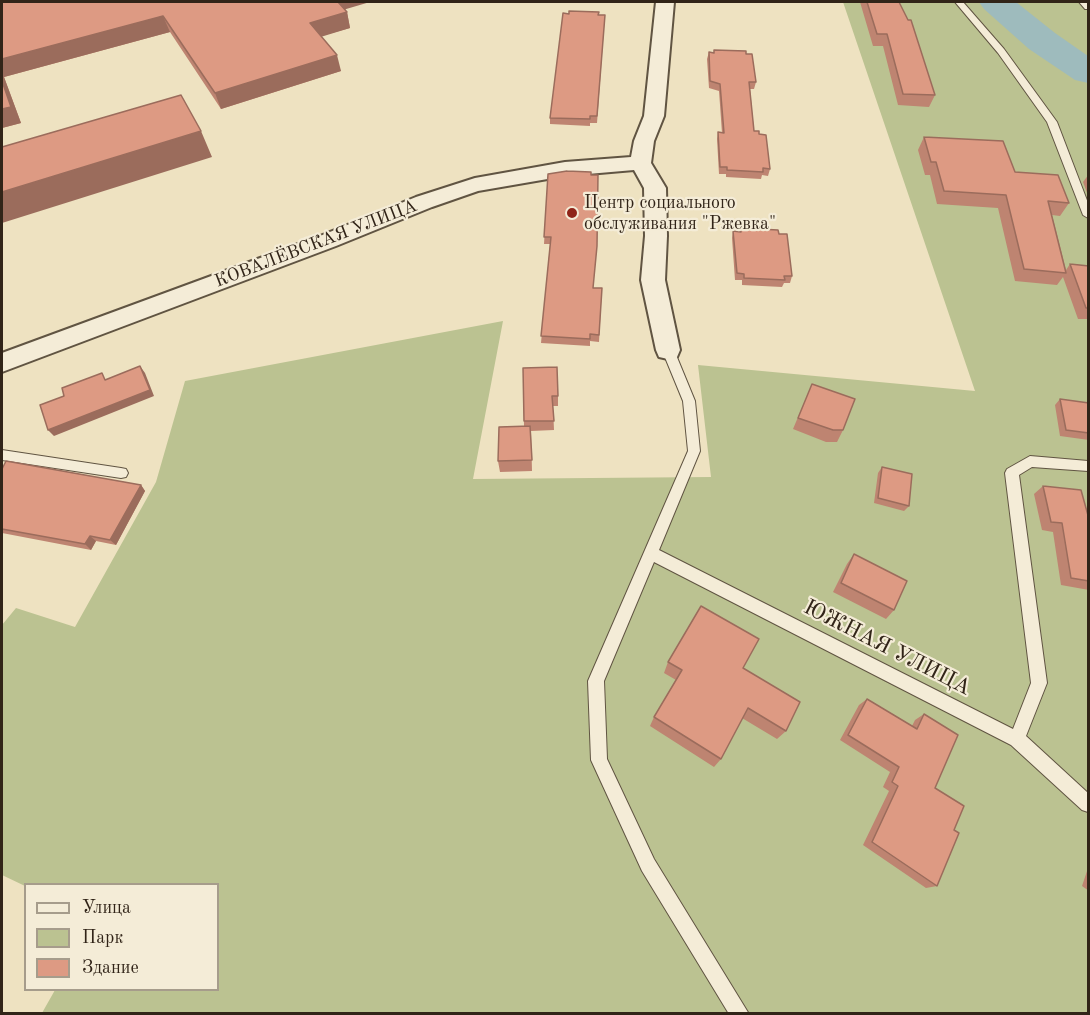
<!DOCTYPE html>
<meta charset="utf-8">
<style>
body{margin:0}
#map{position:relative;width:1090px;height:1015px;overflow:hidden;background:#eee2c1;font-family:"Old Standard TT",serif}
canvas{display:block}
.frame{position:absolute;inset:0;border:3px solid #312418;pointer-events:none}
.legend{position:absolute;left:24px;top:883px;width:195px;height:108px;box-sizing:border-box;background:#f4ecd7;border:2px solid #a69c8b;margin:0;padding:8px 10px;list-style:none;font-size:18px;color:#312418}
.legend li{display:flex;align-items:center;gap:12px;height:30px}
.legend b{width:30px;border:2px solid #a69c8b}
</style>
<div id="map">
<canvas width="1090" height="1015"></canvas>
<div class="frame"></div>
<ul class="legend">
<li><b style="height:8px;background:#f4ecd7"></b>Улица</li>
<li><b style="height:16px;background:#bbc291"></b>Парк</li>
<li><b style="height:16px;background:#dd9a83"></b>Здание</li>
</ul>
</div>
<script>
const ctx = document.querySelector('canvas').getContext('2d');
ctx.lineJoin = 'round';
function fillPath(path, color) { ctx.fillStyle = color; ctx.fill(path, 'evenodd'); }
const shape = rows => new Path2D(rows.map(r => 'M' + r).join(''));
function trace(path, color, width, dash) { ctx.strokeStyle = color; ctx.lineWidth = width; ctx.lineCap = dash ? 'butt' : 'round'; ctx.setLineDash(dash || []); ctx.stroke(path); }
function drawText(font, color, halo, rows, align = 'center') {
  ctx.font = font + ' "Old Standard TT",serif'; ctx.lineWidth = 4.5; ctx.setLineDash([]); ctx.textBaseline = 'middle'; ctx.strokeStyle = halo; ctx.fillStyle = color; for (const [text, x, y, turn = 0] of rows) {
    ctx.save(); ctx.translate(x, y); ctx.rotate((+turn || 0) * Math.PI / 180); ctx.textAlign = isNaN(turn) ? turn : align; if (halo) ctx.strokeText(text, 0, 0); ctx.fillText(text, 0, 0); ctx.restore();
  }
}
const green = shape([
 [843,2,1088,2,1088,1013,42,1013,55,990,218,990,218,884,26,884,25,886,2,875,2,625,16,608,75,627,156,482,185,381,503,321,473,479,711,477,698,365,975,391]
]);
const river = shape([
 [979,2,1016,2,1055,33,1088,56,1088,83,1075,80,1029,49,984,9,979,2]
]);
const lane = shape([
 [955,2,963,2,1004,49,1057,122,1088,203,1088,218,1083,215,1047,122,998,53,955,2],
 [1079,2,1087,2,1088,9,1085,9,1079,2],
 [668,346,674,350,695,401,700,451,659,550,1013,729,1031,683,1005,473,1007,469,1030,456,1088,461,1088,471,1032,467,1019,475,1047,683,1026,736,1088,793,1088,812,1082,810,1011,745,654,562,604,681,607,759,654,859,749,1014,729,1014,642,871,591,760,588,681,688,451,683,401,662,350,668,346],
 [2,450,121,468,126,469,128,473,126,477,121,478,2,460,2,450]
]);
const street = shape([
 [656,2,674,2,664,116,654,141,651,163,666,188,667,236,665,280,680,350,677,357,668,359,659,357,656,350,641,280,645,236,644,188,634,170,565,176,478,191,432,207,336,246,2,372,2,353,320,236,416,197,475,178,565,162,631,157,634,141,644,116,656,2]
]);
const wall = shape([
 [2,2,345,9,347,12,350,28,321,36,341,71,221,109,170,32,4,77,21,123,2,128],
 [860,2,899,2,935,95,929,107,898,105,883,46,873,46],
 [598,15,605,15,597,123,590,123,590,126,550,124,550,118],
 [714,50,756,82,754,89,750,89,754,131,759,134,770,169,768,176,762,175,761,179,726,177,726,174,719,174,717,139,718,132,722,133,719,91,709,88,707,59,709,52,714,53],
 [924,137,1015,172,1069,203,1060,216,1052,215,1066,270,1070,264,1089,266,1089,319,1078,319,1063,277,1057,285,1015,281,998,208,937,204,930,175,925,175,918,150],
 [548,174,593,288,602,288,599,342,590,341,590,346,541,343,550,244,544,244],
 [1089,174,1089,198,1083,182],
 [740,228,779,234,792,276,790,283,784,283,782,287,742,285,742,280,735,280,732,238,733,231,739,232],
 [523,368,558,396,558,406,553,406,554,430,531,431,532,471,500,472,498,461,524,426],
 [812,384,843,430,837,442,826,442,793,429],
 [1060,399,1089,403,1089,440,1060,436,1055,405],
 [882,467,909,506,904,511,874,503,878,473],
 [2,469,141,485,145,491,116,545,96,541,91,550,2,533],
 [1043,486,1089,519,1089,590,1061,585,1053,532,1042,530,1034,494],
 [854,554,894,610,886,619,833,592,847,564],
 [668,662,743,668,786,731,777,739,742,718,721,759,714,767,650,726,654,717,676,680,664,673],
 [867,699,912,726,915,720,924,714,935,788,954,830,937,886,926,888,863,845,889,791,883,787,890,772,840,740,859,705],
 [1089,865,1089,891,1082,886]
]);
const shadedWall = shape([
 [334,2,370,2,336,12],
 [347,12,350,28,314,39,310,23],
 [163,16,170,32,4,77,21,123,2,128,2,59],
 [337,55,341,71,221,109,215,93],
 [201,131,212,157,2,223,2,192],
 [140,366,145,373,154,396,54,436,48,430],
 [141,485,145,491,116,545,110,540],
 [90,536,96,541,91,550,85,544]
]);
const building = shape([
 [2,2,338,2,347,12,310,23,337,55,215,93,163,16,2,59,2,2],
 [867,2,899,2,908,20,911,20,935,95,903,94,887,34,877,34,867,2],
 [569,11,599,12,598,15,605,15,597,116,590,116,590,119,550,118,563,13,569,14,569,11],
 [714,50,746,51,746,54,752,54,756,82,749,82,754,131,759,131,759,134,766,135,770,169,763,168,763,172,727,170,727,167,720,167,718,132,724,133,720,84,710,81,709,52,714,53,714,50],
 [2,81,11,107,2,109,2,81],
 [181,95,201,131,2,192,2,147,181,95],
 [924,137,1003,141,1015,172,1058,175,1069,203,1048,201,1066,273,1024,269,1006,195,944,191,936,162,931,162,924,137],
 [567,171,591,172,591,175,598,175,597,246,593,288,602,288,599,335,590,334,590,339,541,336,551,237,544,237,548,174,567,171],
 [740,228,778,230,779,234,787,234,792,276,784,276,785,280,744,278,744,274,737,273,733,231,741,232,740,228],
 [1070,264,1089,266,1089,308,1086,308,1070,264],
 [140,366,150,390,48,430,40,405,64,396,62,388,102,373,105,380,140,366],
 [557,367,558,396,552,396,554,421,524,421,523,368,557,367],
 [812,384,855,399,843,430,833,430,798,418,812,384],
 [1060,399,1089,403,1089,433,1066,430,1060,399],
 [530,426,532,460,498,461,499,427,530,426],
 [6,461,141,485,110,540,90,536,85,544,2,529,2,469,6,461],
 [882,467,912,474,909,506,878,498,882,467],
 [1043,486,1081,490,1089,519,1089,581,1071,578,1062,523,1051,522,1043,486],
 [854,554,907,581,894,610,841,583,854,554],
 [701,606,759,639,743,668,800,702,786,731,748,708,721,759,654,717,682,670,668,662,701,606],
 [867,699,917,729,924,714,958,735,935,788,964,806,954,830,959,833,937,886,872,842,898,786,892,782,899,767,848,735,867,699]
]);
const markers = [
 [572,213,6,"#8f2418"]
];
const farPoinames = [
 ["Центр социального",584,203],
 ["обслуживания \"Ржевка\"",584,224]
];
const farStreetnames = [
 ["КОВАЛЁВСКАЯ УЛИЦА",316,244,-21]
];
const streetNames = [
 ["ЮЖНАЯ УЛИЦА",887,648,27]
];
fillPath(green, '#bbc291');
fillPath(river, '#9ebbbd');
trace(lane, '#605442', 2);
trace(street, '#605442', 4);
fillPath(lane, '#f4ecd7');
fillPath(street, '#f4ecd7');
fillPath(wall, '#be8471');
fillPath(shadedWall, '#9b6c5c');
fillPath(building, '#dd9a83');
trace(building, '#9b6c5c', 1.5);
for (const [x, y, r, color] of markers) { const dot = new Path2D(); dot.arc(x, y, r, 0, 2 * Math.PI); ctx.fillStyle = color; ctx.fill(dot); trace(dot, '#f4ecd7', 2); }
drawText('18px', '#312418', '#f4ecd7', farPoinames, 'left');
drawText('18px', '#312418', '#f4ecd7', farStreetnames);
drawText('22px', '#312418', '#f4ecd7', streetNames);
</script>
